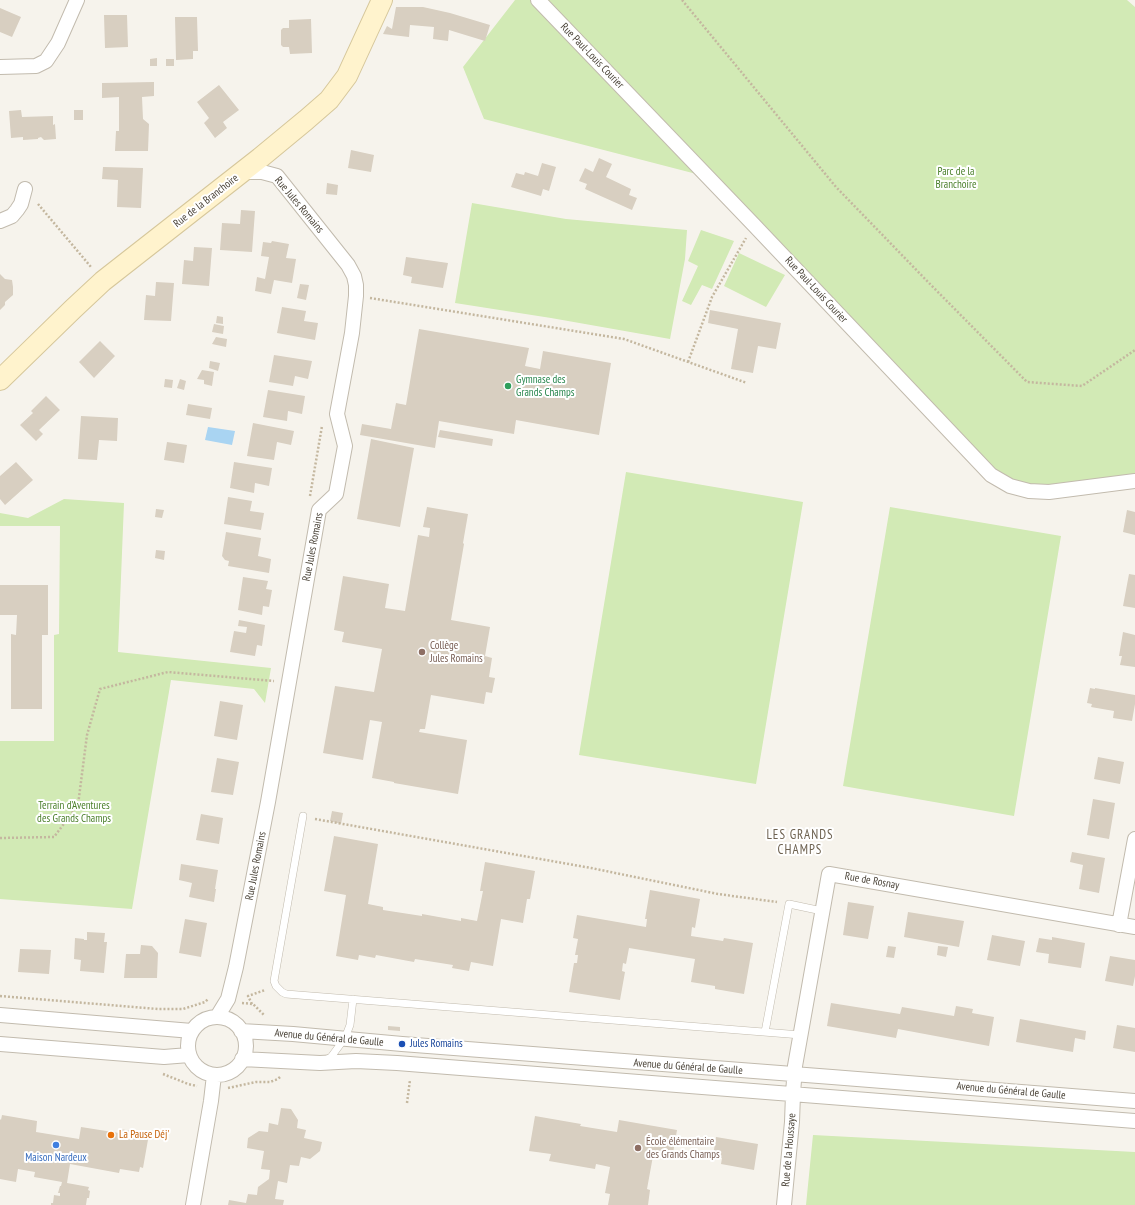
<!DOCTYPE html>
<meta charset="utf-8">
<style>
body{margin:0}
canvas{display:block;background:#f6f3ec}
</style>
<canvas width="1135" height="1205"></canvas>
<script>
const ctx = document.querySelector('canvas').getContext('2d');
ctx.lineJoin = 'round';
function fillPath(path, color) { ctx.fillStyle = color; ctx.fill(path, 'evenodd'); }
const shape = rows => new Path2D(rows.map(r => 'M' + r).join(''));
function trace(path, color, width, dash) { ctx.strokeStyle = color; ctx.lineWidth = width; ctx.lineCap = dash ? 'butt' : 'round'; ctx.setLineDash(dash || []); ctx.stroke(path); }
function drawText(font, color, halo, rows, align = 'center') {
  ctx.font = font + ' "PT Sans Narrow",sans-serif'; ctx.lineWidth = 4; ctx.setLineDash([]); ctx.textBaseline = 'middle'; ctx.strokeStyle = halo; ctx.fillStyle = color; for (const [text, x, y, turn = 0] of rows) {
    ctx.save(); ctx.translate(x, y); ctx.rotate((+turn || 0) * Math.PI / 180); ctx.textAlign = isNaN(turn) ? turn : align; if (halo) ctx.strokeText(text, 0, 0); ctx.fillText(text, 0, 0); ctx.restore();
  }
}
const green = shape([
 [515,0,1127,0,1135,7,1135,481,1049,492,1010,486,708,177,484,119,463,67],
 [472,203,566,219,687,230,685,259,670,339,551,318,455,303],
 [701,230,734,241,712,289,702,285,691,305,682,301,698,266,688,261],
 [739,253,785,275,766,307,724,286],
 [626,472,803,502,756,784,579,755],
 [64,499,124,503,118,652,271,668,265,703,254,689,171,680,132,909,0,899,0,741,54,741,54,635,59,634,60,526,0,526,0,513,28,518],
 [890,507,1061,536,1014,816,843,786],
 [813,1135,1135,1152,1135,1205,806,1205]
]);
const water = shape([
 [208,427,235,431,232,445,205,440]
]);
const building = shape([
 [396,7,423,7,450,13,490,25,485,41,449,30,448,41,433,39,434,27,410,25,409,37,383,34,387,26,392,29],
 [0,8,21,17,12,37,0,32],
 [104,15,127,15,128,47,105,48],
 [175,17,197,17,198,51,193,51,193,59,176,60],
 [311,19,312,53,290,54,289,47,283,47,281,45,281,30,283,28,289,28,289,20],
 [157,58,157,66,150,66,150,59],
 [166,59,174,59,174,66,166,66],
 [154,82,154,96,142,97,143,119,149,124,148,151,115,151,116,131,119,131,119,97,102,98,102,83],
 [219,85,239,110,223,122,227,128,215,138,204,123,209,118,197,102],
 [21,110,22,117,53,116,53,125,55,124,56,139,44,140,41,137,38,138,38,139,23,140,23,137,11,138,9,111],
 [74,110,83,110,83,120,74,120],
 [351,150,374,155,371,172,348,168],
 [599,158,612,164,606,177,631,189,629,195,637,198,632,210,585,189,587,184,579,181,585,168,593,172],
 [542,163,556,167,549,191,543,189,541,196,511,187,516,173,524,175,525,172,538,176],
 [103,167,143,168,141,208,117,207,118,180,102,179],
 [327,183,338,185,337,195,326,194],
 [241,210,255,211,252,252,220,250,222,223,240,224],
 [272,241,289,244,286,258,296,259,292,283,274,280,271,294,255,291,257,277,265,279,269,257,261,256,263,242,271,243],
 [194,247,212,248,209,286,182,284,184,260,193,261],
 [406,257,448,263,443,288,411,283,412,277,403,275],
 [0,274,5,279,12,280,13,287,13,295,5,302,5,305,0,310],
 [156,282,174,283,171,321,144,320,146,295,155,296],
 [300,284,309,285,306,300,297,298],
 [282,307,306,311,304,321,318,323,315,340,277,333],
 [710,310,781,323,776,349,758,346,753,373,731,369,738,329,708,323],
 [217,316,223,317,223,324,216,323],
 [214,324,224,326,223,334,212,332],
 [419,329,529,348,525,366,540,369,543,351,611,363,599,435,516,420,514,434,439,421,435,448,360,435,362,424,391,429,396,403,406,405],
 [216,337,227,339,226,347,212,344],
 [100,341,115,356,94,378,79,362],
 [274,355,312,361,308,379,295,376,293,386,269,382],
 [210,361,220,363,218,371,209,368],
 [202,370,214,372,212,386,204,384,204,380,197,379],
 [165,379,173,380,172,388,164,387],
 [180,379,186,381,184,390,177,388],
 [268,390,305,396,302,414,288,411,287,421,263,417],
 [46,396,60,410,39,430,43,434,36,441,20,425,33,413,31,411],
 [188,404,212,408,210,419,186,415],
 [81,416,118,418,117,441,99,440,97,460,78,459],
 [253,423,294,431,291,445,277,442,274,460,247,456],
 [440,430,493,439,492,446,438,437],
 [371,439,414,448,400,527,357,519],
 [167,442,187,445,184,463,164,460],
 [16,462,33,480,5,505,0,499,0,476],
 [234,462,272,468,269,486,255,483,254,493,230,488],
 [228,497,252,501,250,511,264,513,261,530,224,524],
 [427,507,468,514,463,543,464,544,451,620,490,627,485,656,492,658,489,677,495,678,492,693,486,692,484,704,431,695,425,729,420,729,419,732,467,740,458,794,394,783,394,782,372,778,382,722,370,720,363,760,323,753,335,686,374,692,382,649,342,642,344,632,334,630,343,576,389,584,385,608,405,611,418,535,429,537,430,528,423,527],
 [156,509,164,510,162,518,155,517],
 [1127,510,1135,512,1135,535,1123,532],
 [226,532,261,538,258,556,271,559,269,573,228,566,229,561,225,560,222,556],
 [156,550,165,551,164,560,155,558],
 [1129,574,1135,575,1135,608,1123,606],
 [243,577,268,581,266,589,272,590,269,607,263,606,262,615,238,610],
 [0,585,48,585,48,635,42,635,42,709,11,709,11,634,16,635,17,615,0,615],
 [239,620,265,625,262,646,257,645,255,656,230,652,234,631,246,633,247,627,238,626],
 [1123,632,1135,635,1135,667,1120,665,1122,656,1119,656],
 [1090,688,1095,689,1095,688,1135,695,1135,704,1132,721,1113,718,1114,711,1091,707,1092,704,1087,703],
 [220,701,243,705,237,740,214,736],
 [1098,757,1124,762,1120,784,1094,779],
 [217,758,239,762,233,795,211,792],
 [1093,799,1115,803,1109,839,1087,835],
 [332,811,343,813,341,824,330,821],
 [201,814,223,818,219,844,196,840],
 [334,836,378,844,368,904,383,907,383,910,422,916,422,914,461,921,461,918,477,921,483,891,480,891,485,862,535,871,530,899,527,899,523,923,501,919,493,966,471,962,469,971,452,968,453,965,415,959,414,962,376,955,375,958,359,955,358,960,336,956,346,895,324,891],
 [1072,852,1105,858,1099,893,1079,889,1083,865,1070,862],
 [181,864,218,870,215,889,216,889,214,902,189,897,192,883,179,880],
 [650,890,700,899,695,928,692,927,691,936,723,941,724,938,753,943,744,994,715,989,715,986,691,982,695,959,629,948,626,964,623,963,622,971,625,972,620,1000,569,992,574,963,577,963,578,955,575,955,578,939,573,938,577,915,646,927,647,919,645,919],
 [848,902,874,906,868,939,843,935],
 [908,912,964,921,959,947,904,937],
 [185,919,207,923,201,957,179,953],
 [87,932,105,933,104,942,107,942,104,973,80,971,81,960,74,959,75,938,84,939,84,940,87,940],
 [992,935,1025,941,1020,966,987,960],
 [1052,937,1085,943,1081,968,1048,963,1049,954,1036,952,1039,938,1052,940],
 [141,945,152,946,158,953,157,978,124,978,126,954,140,954],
 [888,946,896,947,894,958,886,957],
 [938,946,948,947,946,957,937,955],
 [20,949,51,950,49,974,18,972],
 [1110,956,1135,960,1135,976,1133,986,1105,981],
 [831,1003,900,1014,902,1007,954,1016,956,1006,973,1009,972,1013,994,1017,989,1046,898,1029,896,1038,827,1026],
 [1020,1019,1086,1031,1085,1040,1075,1038,1073,1052,1016,1042],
 [1117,1025,1135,1028,1135,1052,1113,1048],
 [388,1026,400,1027,400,1031,388,1030],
 [281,1108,291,1109,298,1120,297,1128,306,1130,304,1138,322,1142,320,1151,310,1159,301,1157,299,1166,290,1165,287,1183,278,1181,275,1199,284,1200,283,1205,228,1205,229,1200,246,1203,248,1194,257,1195,258,1187,269,1179,270,1170,261,1169,264,1151,247,1148,248,1138,259,1131,268,1132,269,1123,278,1125],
 [2,1115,37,1121,36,1132,79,1139,81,1127,119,1133,120,1129,149,1134,143,1168,140,1167,139,1172,120,1169,119,1173,70,1164,67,1183,89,1187,88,1190,90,1191,89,1198,87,1198,86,1205,51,1205,51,1203,53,1203,54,1195,60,1196,60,1193,58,1193,60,1186,61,1186,62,1182,34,1177,35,1172,18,1169,16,1182,0,1179,0,1119,1,1120],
 [535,1116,581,1124,580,1126,617,1132,619,1120,677,1130,672,1159,653,1156,647,1189,650,1190,648,1205,608,1205,610,1194,605,1193,610,1167,596,1164,595,1169,549,1161,551,1154,529,1151],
 [716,1137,758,1144,754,1170,721,1164,722,1158,713,1156]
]);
const path = shape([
 [682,0,836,187,929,283,1027,382,1082,386,1135,350],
 [38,204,91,267],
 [370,298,624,339,747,383],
 [688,362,712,297,746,238],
 [310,496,322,426],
 [315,819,591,868,718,894,777,902],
 [0,838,54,837,78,805,87,735,100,689,168,672,274,681],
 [0,996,158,1009,183,1009,205,1002,208,999],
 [242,1003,253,1004,264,1015],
 [252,1004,248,996,265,990],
 [163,1074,188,1084,197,1086],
 [228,1088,256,1082,270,1082,278,1079,281,1076],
 [407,1103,410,1080]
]);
const service = shape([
 [303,816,274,981,276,986,282,992,286,994,801,1035],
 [765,1032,789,904,822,911],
 [326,1060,331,1057,345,1038,350,1025,353,999]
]);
const minor = shape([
 [538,0,753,224,991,475,1010,486,1029,491,1049,492,1135,481],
 [0,67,36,66,46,61,58,43,77,0],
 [0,221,12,216,17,210,21,204,25,189],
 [1119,925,1135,839],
 [0,1015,192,1031],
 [217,1017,228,999,236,967,268,802,319,510,336,494,345,446,337,414,352,333,356,296,356,285,354,276,348,265,277,176,262,172,242,172],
 '188 1046a29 29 0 1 1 58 0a29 29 0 1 1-58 0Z',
 [241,1031,293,1034,402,1044,832,1077,1135,1101],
 [0,1044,164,1057,189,1055],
 [242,1059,320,1063,356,1061,397,1063,1135,1121],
 [193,1205,211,1101,214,1075],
 [784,1205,792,1122,793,1094,795,1066,829,874,1135,927]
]);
const secondary = shape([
 [0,380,73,309,103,281,260,158,306,120,329,100,347,76,382,0]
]);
const markers = [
 [508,386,4,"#2e9e5b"],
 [422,652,4,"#8d6e63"],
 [402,1044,4,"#1a4fb4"],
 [111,1135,4,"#e8710a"],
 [56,1145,4,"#3f7fe0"],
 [638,1148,4,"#8d6e63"]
];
const streetNames = [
 ["Rue Paul-Louis Courier",592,56,46],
 ["Rue de la Branchoire",206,201,-38],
 ["Rue Jules Romains",299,205,50],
 ["Rue Paul-Louis Courier",816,290,47],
 ["Rue Jules Romains",313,547,-79],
 ["Rue Jules Romains",256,866,-79],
 ["Rue de Rosnay",872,881,10],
 ["Avenue du Général de Gaulle",329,1038,5],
 ["Avenue du Général de Gaulle",688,1067,4],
 ["Avenue du Général de Gaulle",1011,1091,5],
 ["Rue de la Houssaye",789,1150,-85]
];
const parkNames = [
 ["Parc de la",956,172],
 ["Branchoire",956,185],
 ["Terrain d’Aventures",74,806],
 ["des Grands Champs",74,819]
];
const leisureNames = [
 ["Gymnase des",516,380],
 ["Grands Champs",516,393]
];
const educationNames = [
 ["Collège",430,646],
 ["Jules Romains",430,659],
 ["École élémentaire",646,1142],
 ["des Grands Champs",646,1155]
];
const transitNames = [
 ["Jules Romains",410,1044]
];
const foodNames = [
 ["La Pause Déj'",119,1135]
];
const shopNames = [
 ["Maison Nardeux",56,1158]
];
const quarterNames = [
 ["LES GRANDS",800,835],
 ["CHAMPS",800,850]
];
fillPath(green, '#d2eab5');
fillPath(water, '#a9d4f2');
fillPath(building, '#d8cfc1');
trace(service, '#c2bbae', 8);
trace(minor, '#c2bbae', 16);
trace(secondary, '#d6c79b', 22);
trace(path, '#c4b79f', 2.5, [2, 2]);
trace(service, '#fff', 7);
trace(minor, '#fff', 14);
trace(secondary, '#fff3cd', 20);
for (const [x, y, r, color] of markers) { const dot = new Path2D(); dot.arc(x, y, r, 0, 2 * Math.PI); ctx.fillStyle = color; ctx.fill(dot); trace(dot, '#fff', 1.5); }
drawText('11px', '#4b4439', '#fff', streetNames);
drawText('11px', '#4a7f2a', '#fff', parkNames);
drawText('11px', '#27864d', '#fff', leisureNames, 'left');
drawText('11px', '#785e54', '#fff', educationNames, 'left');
drawText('11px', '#164399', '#fff', transitNames, 'left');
drawText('11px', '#c56008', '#fff', foodNames, 'left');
drawText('11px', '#366cbe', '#fff', shopNames);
ctx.letterSpacing = '1px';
drawText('13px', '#6e6250', '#fff', quarterNames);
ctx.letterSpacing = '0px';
</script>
